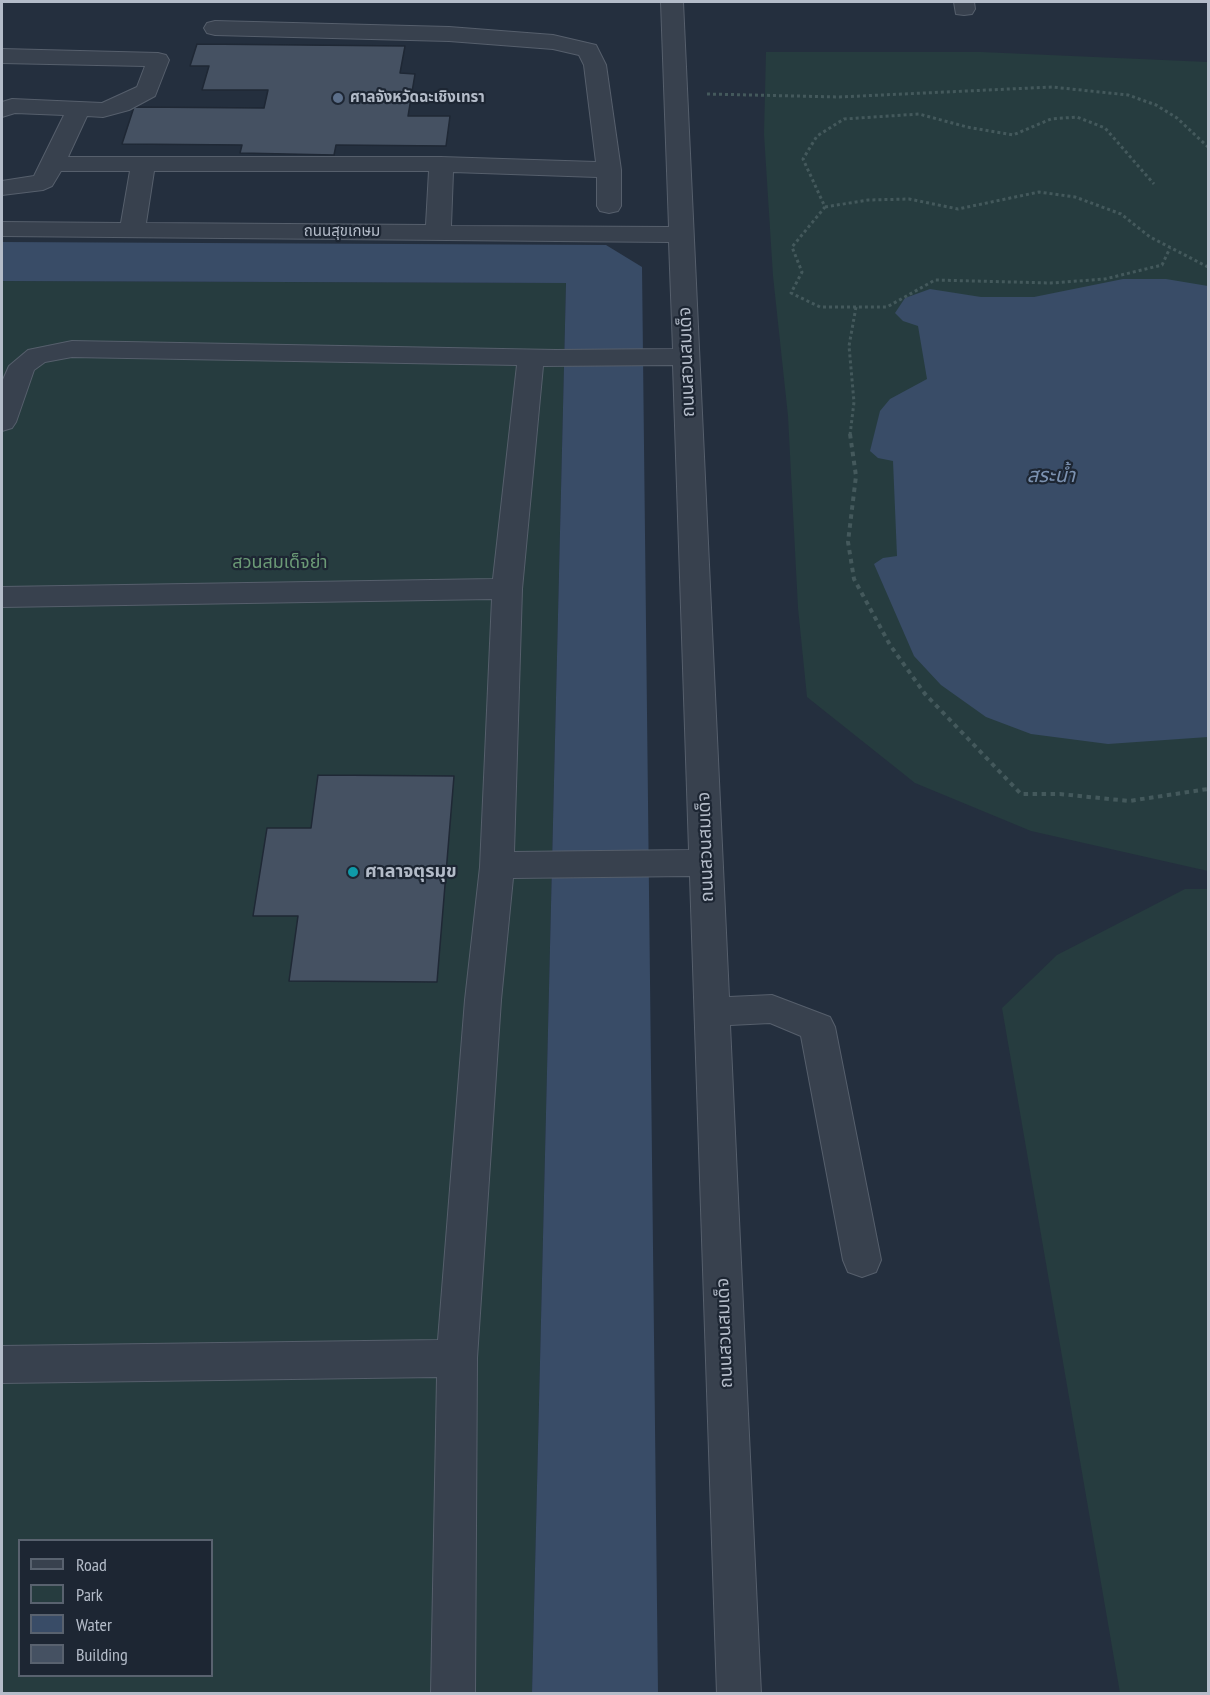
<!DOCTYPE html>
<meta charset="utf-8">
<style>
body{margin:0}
#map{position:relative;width:1210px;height:1695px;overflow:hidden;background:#242f3e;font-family:"PT Sans Narrow",sans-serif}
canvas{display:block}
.frame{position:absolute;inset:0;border:3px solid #b4bcc9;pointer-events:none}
.legend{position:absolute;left:18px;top:1539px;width:195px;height:138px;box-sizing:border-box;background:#1d2633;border:2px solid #59626f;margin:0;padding:8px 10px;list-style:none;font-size:18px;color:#b4bcc9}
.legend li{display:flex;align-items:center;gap:12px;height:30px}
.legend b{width:30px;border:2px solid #59626f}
</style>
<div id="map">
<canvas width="1210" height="1695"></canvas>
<div class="frame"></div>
<ul class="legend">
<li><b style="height:8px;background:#38414e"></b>Road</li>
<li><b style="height:16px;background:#263c3f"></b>Park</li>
<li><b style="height:16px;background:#394c67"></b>Water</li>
<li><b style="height:16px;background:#455162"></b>Building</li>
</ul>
</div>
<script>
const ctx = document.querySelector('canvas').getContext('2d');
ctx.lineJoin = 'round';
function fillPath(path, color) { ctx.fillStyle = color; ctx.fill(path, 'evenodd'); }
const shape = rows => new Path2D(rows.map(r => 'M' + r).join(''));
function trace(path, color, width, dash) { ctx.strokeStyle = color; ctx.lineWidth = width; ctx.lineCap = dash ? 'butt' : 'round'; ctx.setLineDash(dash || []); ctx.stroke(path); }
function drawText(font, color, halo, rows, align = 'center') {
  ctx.font = font + ' "PT Sans Narrow","Noto Sans Thai",sans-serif'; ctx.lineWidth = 4.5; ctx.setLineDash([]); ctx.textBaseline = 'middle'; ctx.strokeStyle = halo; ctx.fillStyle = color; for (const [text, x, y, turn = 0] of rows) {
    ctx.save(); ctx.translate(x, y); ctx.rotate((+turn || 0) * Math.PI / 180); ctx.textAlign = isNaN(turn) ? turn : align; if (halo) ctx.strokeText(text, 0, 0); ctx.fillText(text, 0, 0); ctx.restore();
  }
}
const green = shape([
 [766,52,981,52,1208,62,1208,871,1031,831,915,783,807,697,798,608,788,416,773,276,764,134],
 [2,281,566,283,532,1693,2,1694],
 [20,1540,212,1540,212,1676,20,1676],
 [1185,889,1208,889,1208,1693,1120,1693,1002,1008,1057,955]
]);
const water = shape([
 [2,242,606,245,642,267,658,1693,532,1693,566,283,2,281],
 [1123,279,1166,279,1208,286,1208,737,1108,744,1031,734,986,717,941,685,914,656,874,564,883,558,897,556,893,461,878,458,870,451,880,411,890,399,927,379,918,326,903,321,895,313,905,298,930,289,981,297,1034,297]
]);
const building = shape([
 [197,44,405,46,400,73,415,74,408,116,450,116,446,146,336,145,334,155,240,153,242,145,122,144,134,107,264,108,268,90,202,90,209,66,190,66,197,44],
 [318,775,454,776,437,982,289,981,298,916,253,916,267,828,311,828,318,775]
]);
const pathFar1 = shape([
 [707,94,839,97,1052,87,1128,95,1156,105,1177,118,1208,147],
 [825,207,868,200,909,199,958,209,1039,192,1075,197,1121,214,1150,237,1208,267],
 [856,307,820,307,791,293,802,272,792,247,825,207,803,159,817,136,844,119,919,114,967,127,1013,135,1051,119,1077,117,1105,128,1154,184],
 [850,435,854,402,849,346,856,307,887,307,935,280,1051,283,1105,279,1162,265,1170,248]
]);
const path = shape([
 [850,434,856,476,848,542,854,579,890,645,925,694,1021,794,1060,794,1129,801,1208,789]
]);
const minor = shape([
 [661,2,683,2,729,997,772,995,830,1017,835,1027,881,1260,876,1272,862,1277,848,1272,843,1260,801,1036,770,1023,730,1025,761,1694,717,1694,690,876,513,878,501,1000,477,1358,475,1694,431,1694,437,1377,2,1383,2,1346,438,1340,465,1000,480,867,492,599,2,607,2,587,493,579,517,365,72,357,45,362,34,370,16,422,12,428,2,431,2,382,9,366,28,350,72,341,556,350,673,349,669,242,2,236,2,222,121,223,130,171,61,171,52,186,43,190,2,195,2,181,34,176,64,115,15,113,2,117,2,102,12,99,102,103,137,87,145,66,2,63,2,49,158,53,166,55,169,60,155,96,129,110,103,117,87,116,68,157,441,157,596,162,584,65,579,55,553,49,449,41,215,35,207,33,204,28,207,23,215,21,449,27,553,35,596,45,606,65,621,170,621,206,618,211,609,213,600,211,597,206,597,177,453,172,451,226,669,227,661,2],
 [154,171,429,171,426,225,146,223,154,171],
 [673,365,689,850,514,852,522,589,543,366,673,365],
 [954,2,974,2,975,9,972,14,964,15,956,14,954,2]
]);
const markers = [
 [338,98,6,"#5c6f8a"],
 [353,872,6,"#0f9aa8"]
];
const farPoinames = [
 ["ศาลจังหวัดฉะเชิงเทรา",350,98]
];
const farStreetnames = [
 ["ถนนสุขเกษม",342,232]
];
const streetNames = [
 ["ถนนสวนสมเด็จ",687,362,-92],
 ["ถนนสวนสมเด็จ",706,847,-92],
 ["ถนนสวนสมเด็จ",725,1333,-92]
];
const parkNames = [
 ["สวนสมเด็จย่า",280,563]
];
const poiNames = [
 ["ศาลาจตุรมุข",365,872]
];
const waterNames = [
 ["สระน้ำ",1051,476]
];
fillPath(green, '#263c3f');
fillPath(water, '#394c67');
fillPath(building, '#455162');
trace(building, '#1f2835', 1.5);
trace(minor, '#565f6c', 2);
trace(pathFar1, '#44595c', 3, [3, 3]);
trace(path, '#44595c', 4, [4.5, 4.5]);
fillPath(minor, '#38414e');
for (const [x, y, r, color] of markers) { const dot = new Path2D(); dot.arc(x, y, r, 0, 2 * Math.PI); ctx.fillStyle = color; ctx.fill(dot); trace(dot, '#1d2633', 2); }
drawText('bold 15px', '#b4bcc9', '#1d2633', farPoinames, 'left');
drawText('15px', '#b4bcc9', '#1d2633', farStreetnames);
drawText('18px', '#b4bcc9', '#1d2633', streetNames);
drawText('18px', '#6b9a76', '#1d2633', parkNames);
drawText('bold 18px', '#b4bcc9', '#1d2633', poiNames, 'left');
drawText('italic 20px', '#7c92b1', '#1d2633', waterNames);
</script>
